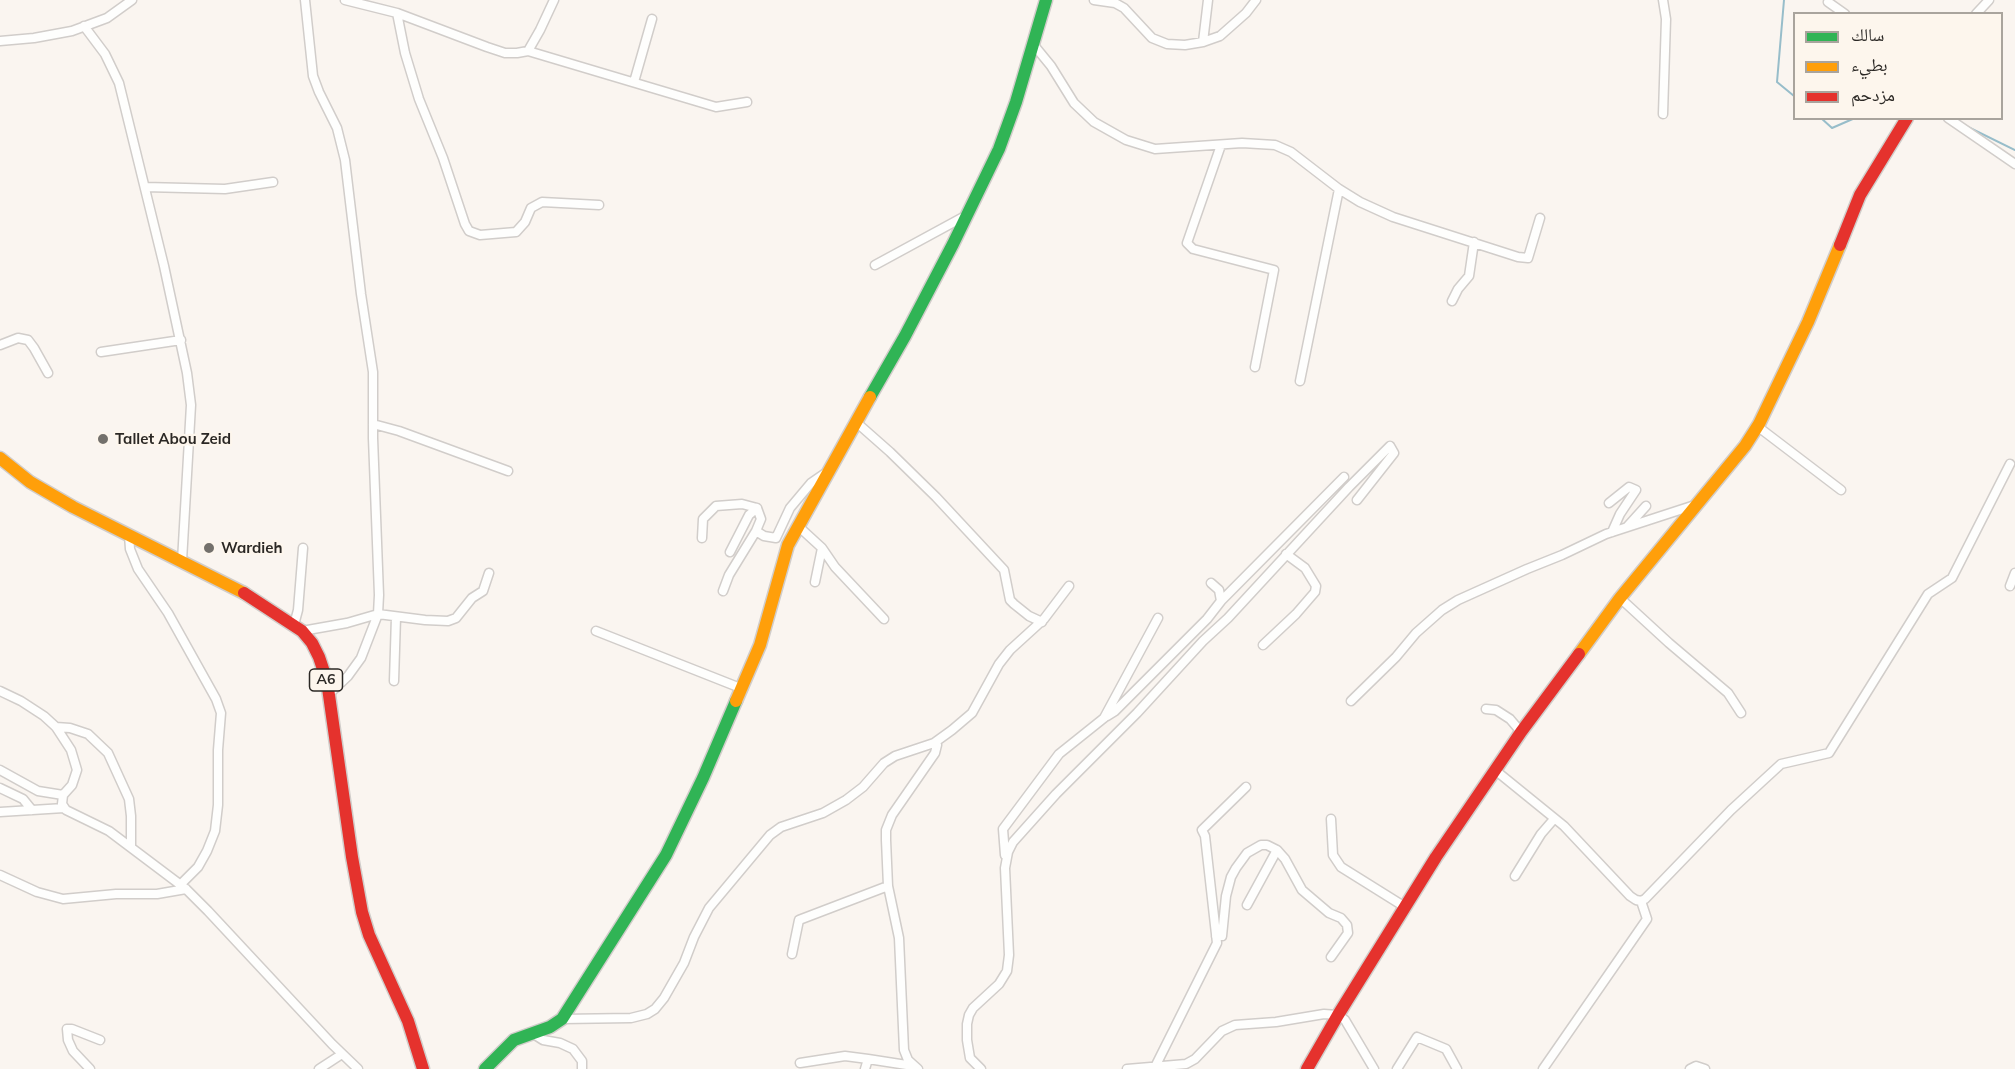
<!DOCTYPE html>
<meta charset="utf-8">
<style>
body{margin:0}
#map{position:relative;width:2015px;height:1069px;overflow:hidden;background:#faf5f0;font-family:Mulish,"Noto Naskh Arabic",sans-serif}
canvas{display:block}
.legend{position:absolute;left:1793px;top:12px;width:210px;height:108px;box-sizing:border-box;background:#fdf6ed;border:2px solid #a9a49d;margin:0;padding:8px 10px;list-style:none;font-size:18px;color:#2b2825}
.legend li{display:flex;align-items:center;gap:12px;height:30px}
.legend b{width:30px;border:2px solid #a9a49d}
</style>
<div id="map">
<canvas width="2015" height="1069"></canvas>
<ul class="legend">
<li><b style="height:8px;background:#30b455"></b>سالك</li>
<li><b style="height:8px;background:#ff9f0a"></b>بطيء</li>
<li><b style="height:8px;background:#e5322d"></b>مزدحم</li>
</ul>
</div>
<script>
const ctx = document.querySelector('canvas').getContext('2d');
ctx.lineJoin = 'round';
const shape = rows => new Path2D(rows.map(r => 'M' + r).join(''));
function trace(path, color, width, dash) { ctx.strokeStyle = color; ctx.lineWidth = width; ctx.lineCap = dash ? 'butt' : 'round'; ctx.setLineDash(dash || []); ctx.stroke(path); }
function drawText(font, color, halo, rows, align = 'center') {
  ctx.font = font + ' Mulish,sans-serif'; ctx.lineWidth = 4.5; ctx.setLineDash([]); ctx.textBaseline = 'middle'; ctx.strokeStyle = halo; ctx.fillStyle = color; for (const [text, x, y, turn = 0] of rows) {
    ctx.save(); ctx.translate(x, y); ctx.rotate((+turn || 0) * Math.PI / 180); ctx.textAlign = isNaN(turn) ? turn : align; if (halo) ctx.strokeText(text, 0, 0); ctx.fillText(text, 0, 0); ctx.restore();
  }
}
const stream = shape([
 [1784,0,1777,82,1794,96],
 [1821,118,1832,128,1855,118],
 [1966,126,2015,150]
]);
const street = shape([
 [345,0,397,13,487,47,505,53,517,53,528,51,540,30,554,0],
 [1094,0,1115,3,1124,8,1152,38,1167,44,1185,45,1203,42,1220,36,1246,13,1256,0],
 [1663,0,1666,19,1663,114],
 [1828,2,1845,14],
 [397,13,405,53,419,99,443,158,465,224,469,231,480,235,516,232,525,222,531,208,542,202,599,205],
 [1976,14,1989,0],
 [84,26,105,54,119,83,164,266,187,373,191,405,182,561],
 [0,41,34,38,72,31,107,18,132,0],
 [1203,42,1208,0],
 [1033,44,1051,66,1074,103,1094,122,1126,140,1155,149,1242,143,1275,145,1291,152,1339,189,1360,202,1393,217,1518,257,1528,258,1540,218],
 [528,51,716,107,747,102],
 [634,82,652,19],
 [1948,118,2015,164],
 [1221,145,1187,243,1193,249,1274,270,1255,367],
 [145,187,225,189,273,182],
 [875,265,967,215],
 [1452,301,1458,289,1469,276,1474,242],
 [0,345,18,338,28,340,34,348,48,373],
 [101,352,181,340],
 [1300,381,1339,189],
 [856,422,890,452,936,497,1004,570,1010,600,1014,604,1029,616,1042,622],
 [373,424,399,431,508,471],
 [1757,426,1841,490],
 [1609,503,1629,487,1636,490,1620,514,1612,532],
 [798,526,822,548,815,582],
 [1627,527,1646,506],
 [129,535,130,549,138,569,168,613,216,699,221,713,218,750,218,805,215,831,207,851,198,867,180,885],
 [702,538,703,519,716,506,742,504,757,508],
 [822,548,835,567,884,619],
 [730,552,749,515,757,508,761,519,756,531],
 [2010,586,2015,573],
 [723,591,729,575,756,531,764,536,776,538,790,508,811,483,824,474],
 [1620,598,1669,643,1728,693,1741,713],
 [1221,601,1344,477],
 [294,625,298,610,303,548],
 [302,631,347,623,378,614,379,595,373,438,373,372,361,294,345,160,337,128,319,92,313,76,305,0],
 [596,631,743,689],
 [1263,645,1296,614,1315,592,1316,586,1305,568,1286,554],
 [394,681,396,617],
 [0,691,21,701,44,716,56,727,71,750,77,770,72,785,63,795,62,804,66,810,109,831,186,889,208,911,332,1044,358,1069],
 [329,694,348,676,361,658,378,614,425,620,448,621,456,618,472,598,483,591,489,573],
 [1351,701,1396,657,1416,633,1442,610,1458,600,1527,569,1562,555,1606,534,1695,505],
 [1486,709,1496,710,1510,719,1521,732],
 [1107,716,1115,711,1207,619,1221,601,1219,590,1211,583],
 [56,727,70,728,88,734,108,753,129,799,131,816,131,847],
 [934,743,952,730,972,713,999,664,1010,650,1044,619,1069,586],
 [0,770,38,791,63,795],
 [1495,770,1564,826,1630,896,1636,900,1641,901,1645,899,1731,810,1781,764,1829,753,1928,594,1952,578,2010,464],
 [0,788,23,799,32,810],
 [0,812,64,808],
 [1331,819,1333,855,1341,867,1405,907],
 [1277,850,1285,859,1302,890,1329,913,1341,918,1347,925,1348,933,1331,957],
 [1005,855,1003,829,1059,754,1104,718,1158,618],
 [0,875,37,892,63,899,116,894,157,894,186,889],
 [1515,876,1541,834,1554,819],
 [1216,936,1222,936,1226,896,1231,877,1236,868,1247,853,1261,845,1267,845,1277,850,1247,905],
 [792,954,799,920,888,886],
 [562,1019,631,1018,647,1014,655,1009,664,998,684,963,694,937,709,908,770,835,781,827,823,813,846,800,863,787,884,763,895,756,934,743,937,745,935,753,892,815,886,830,886,840,888,886,899,938,904,1050,908,1060,918,1069],
 [532,1033,543,1040,560,1043,573,1049,582,1061,582,1069],
 [800,1063,845,1056,868,1059],
 [1155,1067,1217,943,1205,836,1202,830,1246,787],
 [90,1069,73,1051,68,1040,67,1029,72,1029,100,1040],
 [319,1069,342,1054],
 [865,1069,868,1059,913,1066],
 [981,1069,970,1058,967,1040,967,1024,969,1015,973,1008,999,984,1007,971,1009,955,1005,868,1008,852,1013,842,1056,794,1137,713,1203,641,1228,618,1349,487,1390,446,1394,453,1357,500],
 [1127,1069,1186,1064,1195,1059,1222,1031,1235,1025,1276,1022,1324,1014,1338,1015,1345,1020,1374,1069],
 [1397,1069,1417,1037,1446,1049,1457,1069],
 [1543,1069,1647,919,1641,901],
 [1690,1069,1696,1066,1705,1069]
]);
const fast = shape([
 [870,397,905,336,953,244,999,149,1016,102,1046,0],
 [485,1069,514,1040,550,1027,562,1019,666,855,703,778,736,701]
]);
const slow = shape([
 [0,458,30,482,73,507,244,593],
 [1579,654,1620,598,1745,446,1759,424,1808,322,1840,245],
 [736,701,760,645,788,545,870,397]
]);
const jam = shape([
 [1840,245,1860,195,1907,118],
 [244,593,302,631,312,643,319,657,327,681,352,857,362,912,369,935,408,1021,423,1069],
 [1307,1069,1338,1015,1436,857,1521,732,1579,654]
]);
const markers = [
 [103,439,6,"#73706c"],
 [209,548,6,"#73706c"]
];
const shields = [
 [326,680,33]
];
const shieldNames = [
 ["A6",326,680]
];
const poiNames = [
 ["Tallet Abou Zeid",115,439],
 ["Wardieh",221,548]
];
trace(stream, '#97bdca', 2);
trace(street, '#d1cdca', 11);
trace(fast, '#d1cdca', 15);
trace(slow, '#d1cdca', 15);
trace(jam, '#d1cdca', 15);
trace(street, '#fefefd', 8);
trace(fast, '#30b455', 12);
trace(slow, '#ff9f0a', 12);
trace(jam, '#e5322d', 12);
for (const [x, y, r, color] of markers) { const dot = new Path2D(); dot.arc(x, y, r, 0, 2 * Math.PI); ctx.fillStyle = color; ctx.fill(dot); trace(dot, '#fdf6ed', 2); }
for (const [x, y, w] of shields) { const box = new Path2D(); box.roundRect(x - w / 2, y - 11, w, 22, 4.5); ctx.fillStyle = '#fdf6ed'; ctx.fill(box); trace(box, '#2b2825', 1.5); }
drawText('bold 14px', '#2b2825', null, shieldNames);
drawText('bold 15px', '#2b2825', '#fdf6ed', poiNames, 'left');
</script>
